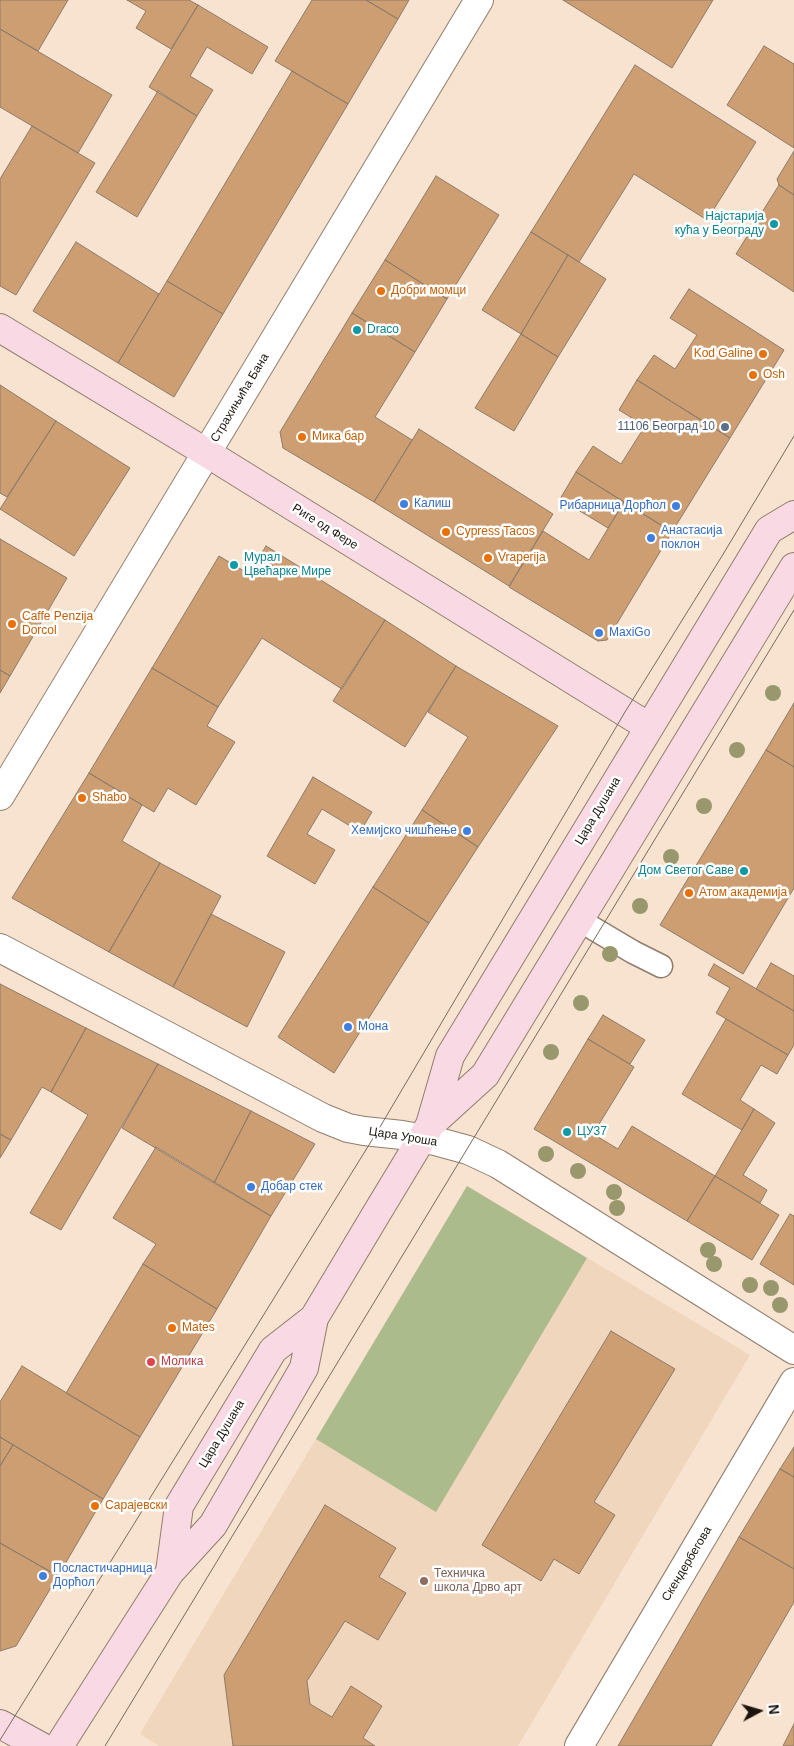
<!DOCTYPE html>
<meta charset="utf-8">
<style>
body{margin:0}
#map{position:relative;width:794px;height:1746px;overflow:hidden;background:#f8e3d0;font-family:Helvetica,sans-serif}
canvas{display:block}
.north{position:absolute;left:734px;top:1686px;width:50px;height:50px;-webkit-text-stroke:4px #fff;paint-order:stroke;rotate:84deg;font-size:14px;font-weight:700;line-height:20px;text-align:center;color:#1c150e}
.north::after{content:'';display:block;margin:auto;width:18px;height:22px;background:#1c150e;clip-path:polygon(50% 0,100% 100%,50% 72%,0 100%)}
</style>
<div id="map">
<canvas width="794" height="1746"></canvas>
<div class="north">N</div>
</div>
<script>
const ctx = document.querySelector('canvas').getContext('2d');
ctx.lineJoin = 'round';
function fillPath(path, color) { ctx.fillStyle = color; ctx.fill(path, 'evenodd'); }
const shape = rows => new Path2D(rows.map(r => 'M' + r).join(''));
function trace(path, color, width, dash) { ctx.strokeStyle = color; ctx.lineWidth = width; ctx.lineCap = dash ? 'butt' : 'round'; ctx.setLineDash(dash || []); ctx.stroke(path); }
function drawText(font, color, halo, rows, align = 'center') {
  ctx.font = font + ' Helvetica,sans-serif'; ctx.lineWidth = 5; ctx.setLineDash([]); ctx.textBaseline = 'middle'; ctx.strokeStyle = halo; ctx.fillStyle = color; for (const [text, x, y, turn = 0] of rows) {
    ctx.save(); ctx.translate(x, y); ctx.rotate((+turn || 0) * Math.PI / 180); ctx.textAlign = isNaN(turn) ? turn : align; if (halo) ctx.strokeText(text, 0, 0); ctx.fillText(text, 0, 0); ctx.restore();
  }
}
const built = shape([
 [467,1186,750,1355,518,1746,159,1746,140,1734]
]);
const green = shape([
 [467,1186,587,1258,436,1512,316,1439]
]);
const building = shape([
 [0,0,68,0,38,51,0,29,0,0],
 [127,0,189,0,198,5,171,49,136,28,146,11,127,0],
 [312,0,366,0,398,19,348,104,275,61,312,0],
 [366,0,409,0,398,19,366,0],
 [563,0,713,0,672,68,563,0],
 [198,5,268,47,252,74,207,47,190,76,213,90,197,116,149,87,198,5],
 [0,29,112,95,78,153,0,107,0,29],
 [764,46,794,64,794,148,727,105,764,46],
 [635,65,756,142,707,220,634,174,579,262,531,232,635,65],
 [292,71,348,104,223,314,167,281,292,71],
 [158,91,197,116,137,217,96,192,158,91],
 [32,126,95,163,16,295,0,286,0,179,32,126],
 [794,151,794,195,779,185,777,179,794,151],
 [436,176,499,215,447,299,385,260,436,176],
 [779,185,794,195,794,292,736,254,779,185],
 [531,232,568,255,521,334,482,310,531,232],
 [76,242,159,294,118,363,33,311,76,242],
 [568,255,606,279,558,357,521,334,568,255],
 [385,260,447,299,415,352,352,313,385,260],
 [167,281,223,314,174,397,118,363,167,281],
 [689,289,784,350,730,438,637,380,654,355,675,369,697,335,670,318,689,289],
 [352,313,415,352,375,417,412,440,374,502,283,448,280,432,352,313],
 [521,334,558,357,514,431,475,408,521,334],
 [637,380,730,438,672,532,576,472,593,446,621,464,645,426,619,410,637,380],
 [0,385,56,421,7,497,0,493,0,385],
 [56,421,130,468,74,556,0,509,56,421],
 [419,429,553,514,509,586,374,502,419,429],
 [576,472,624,502,608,528,560,499,576,472],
 [624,502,672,532,607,640,598,641,509,587,543,531,589,560,624,502],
 [0,539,67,578,10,676,0,670,0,539],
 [266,546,385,620,342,689,262,638,218,707,152,668,219,556,249,574,266,546],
 [385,620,456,666,405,747,333,701,385,620],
 [456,666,558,726,478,847,422,810,468,737,428,712,456,666],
 [152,668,218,707,207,726,235,742,196,805,168,788,154,812,89,773,152,668],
 [0,670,10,676,0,693,0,670],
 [794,703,794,767,766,750,794,703],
 [766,750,794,767,794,888,743,974,660,925,766,750],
 [89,773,142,805,122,841,160,863,109,952,12,898,89,773],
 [313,777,372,812,360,832,322,809,307,834,335,850,315,884,267,856,313,777],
 [422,810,478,847,429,923,373,887,422,810],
 [160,863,221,896,173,987,109,952,160,863],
 [373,887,429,923,334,1073,278,1037,373,887],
 [211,914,285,952,247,1027,173,987,211,914],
 [771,963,794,976,794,1011,756,989,771,963],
 [714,964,794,1011,794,1045,788,1055,716,1013,730,988,708,975,714,964],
 [0,984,86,1028,51,1092,42,1087,11,1140,0,1134,0,984],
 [603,1015,645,1040,630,1064,588,1039,603,1015],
 [726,1019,788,1055,777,1074,761,1065,740,1100,754,1109,742,1130,682,1094,726,1019],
 [86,1028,158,1064,61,1230,30,1213,88,1115,51,1092,86,1028],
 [588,1039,634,1067,593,1134,618,1149,632,1126,715,1176,687,1221,534,1129,588,1039],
 [158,1064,251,1111,214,1183,122,1128,158,1064],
 [754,1109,775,1123,743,1175,767,1190,760,1203,715,1176,754,1109],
 [251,1111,315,1144,271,1216,214,1183,251,1111],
 [0,1134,11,1140,0,1158,0,1134],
 [156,1147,271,1216,217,1309,143,1264,156,1244,113,1218,156,1147],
 [715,1176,779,1215,752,1260,687,1221,715,1176],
 [790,1214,794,1216,794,1285,760,1264,790,1214],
 [143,1264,217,1309,140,1437,66,1393,143,1264],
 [611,1331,675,1369,594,1502,615,1515,579,1574,554,1559,541,1581,482,1545,611,1331],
 [22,1366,140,1437,103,1499,0,1437,0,1402,22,1366],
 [0,1437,13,1445,0,1466,0,1437],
 [13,1445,103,1499,58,1576,0,1543,0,1466,13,1445],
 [794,1447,794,1477,780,1469,794,1447],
 [780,1469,794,1477,794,1569,739,1537,780,1469],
 [325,1505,396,1548,379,1577,406,1593,378,1640,345,1621,307,1681,310,1704,332,1717,351,1686,382,1706,363,1738,375,1746,233,1746,224,1675,325,1505],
 [739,1537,794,1569,794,1602,711,1746,618,1746,739,1537],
 [0,1543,58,1576,16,1646,0,1651,0,1543],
 [794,1724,794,1746,783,1746,794,1724]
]);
const lane = shape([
 [579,920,633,952,661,966]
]);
const street = shape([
 [0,796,479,0],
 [0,948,323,1118,348,1128,364,1131,402,1135,435,1141,468,1150,498,1164,794,1350],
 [579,1746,794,1382]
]);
const secondary = shape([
 [0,328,207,453,649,727],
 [430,1125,450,1056,769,530,794,515],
 [170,1572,179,1506,273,1350,314,1318],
 [0,1724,40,1746],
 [59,1746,170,1572,213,1525,304,1368,314,1318,375,1216,430,1125,485,1075,794,567]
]);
const tram = shape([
 [0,1740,377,1132,625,712,722,556,794,436],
 [105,1746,794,610]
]);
const trees = [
 [773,693],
 [737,750],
 [704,806],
 [671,857],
 [640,906],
 [610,954],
 [581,1003],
 [551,1052],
 [546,1154],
 [578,1171],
 [614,1192],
 [617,1208],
 [708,1250],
 [714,1264],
 [750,1285],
 [771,1288],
 [780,1305]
];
const markers = [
 [774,224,5,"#0f9aa8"],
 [381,291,5,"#e8710a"],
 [357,330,5,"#0f9aa8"],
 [763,354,5,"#e8710a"],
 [753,375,5,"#e8710a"],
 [725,427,5,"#5c6f8a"],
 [302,437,5,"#e8710a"],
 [404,504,5,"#3f7fe0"],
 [676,506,5,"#3f7fe0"],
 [446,532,5,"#e8710a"],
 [651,538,5,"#3f7fe0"],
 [488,558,5,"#e8710a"],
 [234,565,5,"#0f9aa8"],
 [12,624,5,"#e8710a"],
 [599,633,5,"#3f7fe0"],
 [82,798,5,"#e8710a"],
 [467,831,5,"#3f7fe0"],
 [744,871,5,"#0f9aa8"],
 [689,893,5,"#e8710a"],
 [348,1027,5,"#3f7fe0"],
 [567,1132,5,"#0f9aa8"],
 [251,1187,5,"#3f7fe0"],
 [172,1328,5,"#e8710a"],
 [151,1362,5,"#e0444e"],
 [95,1506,5,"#e8710a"],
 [43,1576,5,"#3f7fe0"],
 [424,1581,5,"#8d6e63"]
];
const cultureNames = [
 ["Најстарија",764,217,"right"],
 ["кућа у Београду",764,231,"right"],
 ["Draco",367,330],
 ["Мурал",244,558],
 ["Цвећарке Мире",244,572],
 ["Дом Светог Саве",734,871,"right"],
 ["ЦУ37",577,1132]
];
const foodNames = [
 ["Добри момци",391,291],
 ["Kod Galine",753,354,"right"],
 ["Osh",763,375],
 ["Мика бар",312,437],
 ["Cypress Tacos",456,532],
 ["Vraperija",498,558],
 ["Caffe Penzija",22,617],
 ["Dorcol",22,631],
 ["Shabo",92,798],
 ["Атом академија",699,893],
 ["Mates",182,1328],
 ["Сарајевски",105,1506]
];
const streetNames = [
 ["Страхињића Бана",240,398,-59],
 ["Риге од Фере",325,527,32],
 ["Цара Душана",598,811,-59],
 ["Цара Уроша",403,1137,9],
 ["Цара Душана",222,1434,-59],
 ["Скендербегова",687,1564,-59]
];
const serviceNames = [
 ["11106 Београд 10",715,427]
];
const shopNames = [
 ["Калиш",414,504],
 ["Рибарница Дорћол",666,506,"right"],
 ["Анастасија",661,531],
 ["поклон",661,545],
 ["MaxiGo",609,633],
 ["Хемијско чишћење",457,831,"right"],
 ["Мона",358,1027],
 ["Добар стек",261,1187],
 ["Посластичарница",53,1569],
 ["Дорћол",53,1583]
];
const healthNames = [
 ["Молика",161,1362]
];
const educationNames = [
 ["Техничка",434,1574],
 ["школа Дрво арт",434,1588]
];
fillPath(built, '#f1d6be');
fillPath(green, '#acbb8c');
fillPath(building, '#cc9e71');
trace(building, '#8d7b6a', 1);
trace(lane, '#907d6c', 25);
trace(street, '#907d6c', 30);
trace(secondary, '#907d6c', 30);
trace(lane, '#fff', 22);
trace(street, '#fff', 28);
trace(secondary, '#f9d9e3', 28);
trace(tram, '#776a5e', 1);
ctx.fillStyle = '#98986c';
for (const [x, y] of trees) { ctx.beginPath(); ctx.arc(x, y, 8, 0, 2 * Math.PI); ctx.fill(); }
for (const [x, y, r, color] of markers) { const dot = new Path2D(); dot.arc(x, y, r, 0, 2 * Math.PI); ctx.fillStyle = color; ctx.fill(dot); trace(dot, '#fff', 2); }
drawText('12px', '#0d838f', '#fff', cultureNames, 'left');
drawText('12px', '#c56008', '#fff', foodNames, 'left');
drawText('12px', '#1c150e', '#fff', streetNames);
drawText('12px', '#4e5e75', '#fff', serviceNames, 'right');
drawText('12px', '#366cbe', '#fff', shopNames, 'left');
drawText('12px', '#be3a42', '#fff', healthNames, 'left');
drawText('12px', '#785e54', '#fff', educationNames, 'left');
</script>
